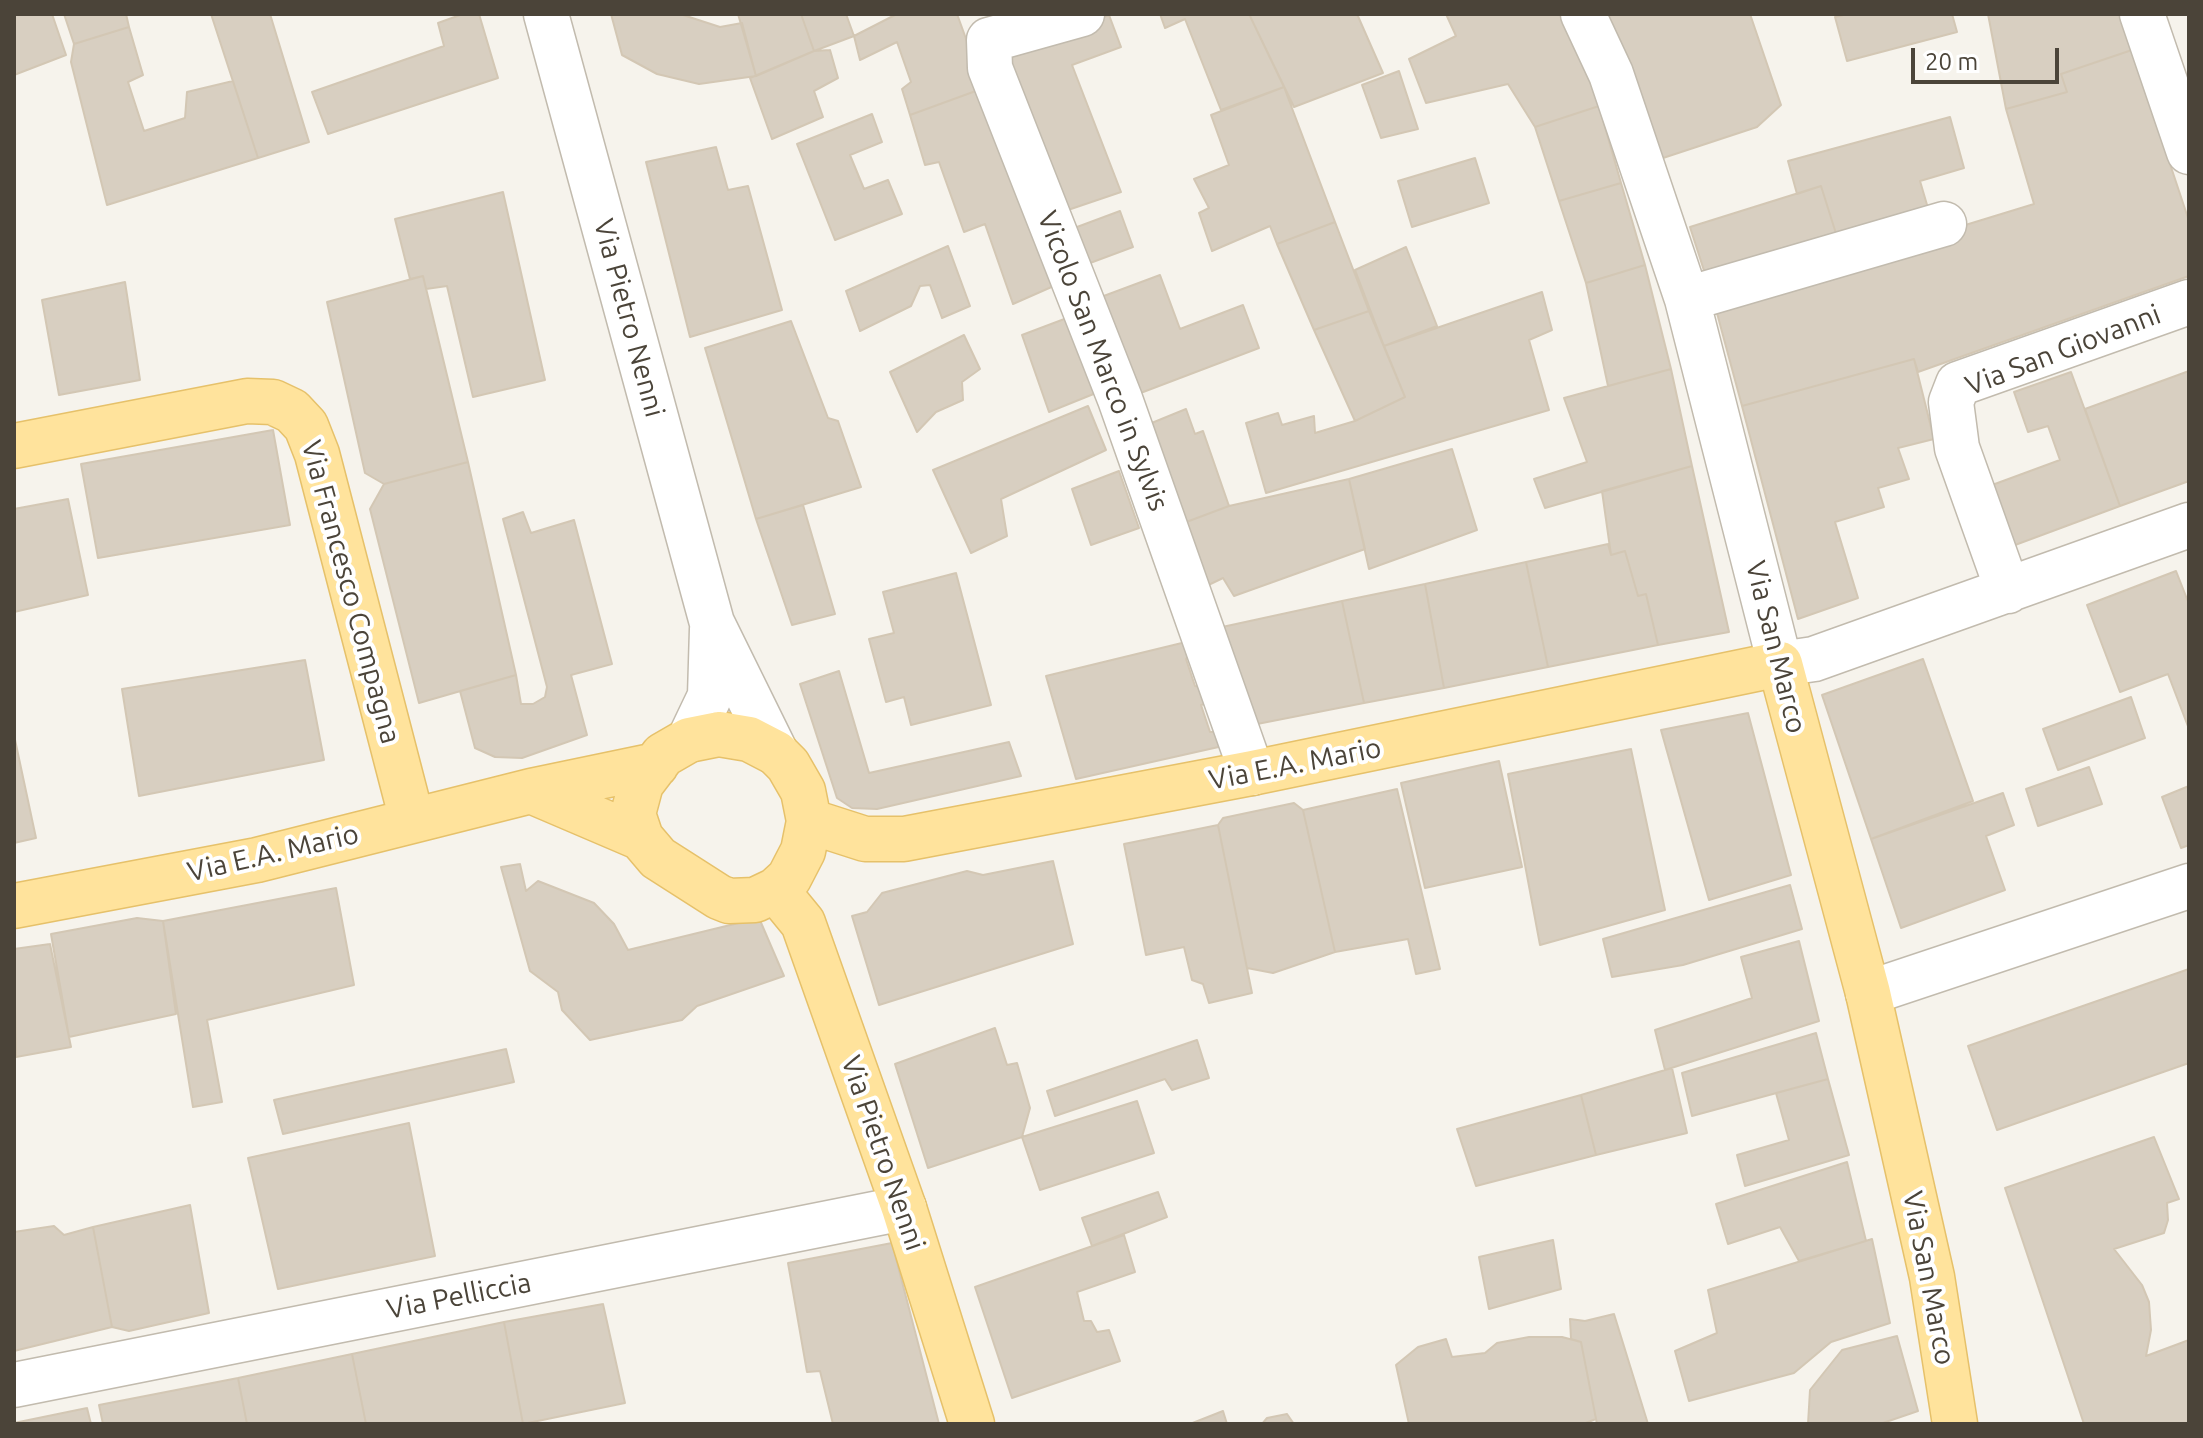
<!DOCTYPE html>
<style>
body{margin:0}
#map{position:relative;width:2203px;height:1438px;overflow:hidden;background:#f6f3ec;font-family:Ubuntu,sans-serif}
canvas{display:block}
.frame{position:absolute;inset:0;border:16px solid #4b4439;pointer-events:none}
.scale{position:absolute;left:1911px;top:48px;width:148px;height:36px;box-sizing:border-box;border:4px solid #4b4439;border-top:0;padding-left:10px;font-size:24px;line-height:28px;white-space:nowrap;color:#4b4439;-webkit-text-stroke:6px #fff;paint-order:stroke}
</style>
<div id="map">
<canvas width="2203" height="1438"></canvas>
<div class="frame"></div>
<div class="scale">20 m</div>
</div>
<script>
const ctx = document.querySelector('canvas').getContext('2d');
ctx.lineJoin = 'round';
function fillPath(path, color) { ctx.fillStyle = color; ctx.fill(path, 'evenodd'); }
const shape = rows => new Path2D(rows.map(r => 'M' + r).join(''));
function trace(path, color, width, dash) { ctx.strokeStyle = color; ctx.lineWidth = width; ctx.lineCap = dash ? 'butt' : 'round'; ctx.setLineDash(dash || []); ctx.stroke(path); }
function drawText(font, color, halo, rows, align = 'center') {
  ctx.font = font + ' Ubuntu,sans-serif'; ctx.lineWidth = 8; ctx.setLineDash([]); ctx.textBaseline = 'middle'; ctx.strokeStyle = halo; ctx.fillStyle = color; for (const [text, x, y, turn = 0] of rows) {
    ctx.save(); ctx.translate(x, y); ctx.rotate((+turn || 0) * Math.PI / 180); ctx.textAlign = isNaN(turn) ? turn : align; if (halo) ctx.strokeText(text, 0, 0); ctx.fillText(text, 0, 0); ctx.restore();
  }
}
const building = shape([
 [14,14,52,14,66,55,14,75,14,14],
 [64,14,126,14,129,27,74,44,64,14],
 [211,14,270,14,309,142,258,158,211,14],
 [463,14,479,14,498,78,328,134,312,92,444,46,438,23,463,14],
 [611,14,680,14,720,27,742,23,756,76,699,84,657,74,622,55,611,14],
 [738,14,801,14,814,51,756,76,738,14],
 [801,14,846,14,854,36,814,51,801,14],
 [897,14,957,14,984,88,910,115,902,89,911,82,897,42,860,60,854,36,897,14],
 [1160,14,1249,14,1284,87,1221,110,1185,19,1165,28,1160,14],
 [1249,14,1357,14,1383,73,1294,107,1249,14],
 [1446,14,1560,14,1588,66,1599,106,1535,127,1508,84,1426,103,1409,59,1456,36,1446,14],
 [1598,14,1750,14,1781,105,1757,127,1660,159,1598,14],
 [1848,14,1952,14,1957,32,1847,61,1835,17,1848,14],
 [1988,14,2130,14,2132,50,2061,74,2067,92,2006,109,1988,14],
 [1109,15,1121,47,1072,65,1121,192,1062,212,1003,54,1109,15],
 [129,27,143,75,128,82,144,131,185,118,187,92,233,81,258,158,107,205,71,62,74,44,129,27],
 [830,50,838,78,814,91,823,117,772,139,750,78,814,51,830,50],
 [2132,50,2189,221,2189,276,1918,372,1914,359,1742,406,1714,302,2034,204,2006,109,2067,92,2061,74,2132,50],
 [1399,71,1418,129,1381,138,1362,85,1399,71],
 [1284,87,1335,222,1277,244,1270,226,1212,251,1199,213,1209,208,1194,179,1229,165,1211,115,1284,87],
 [984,88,1056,285,1013,304,985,224,964,232,939,162,925,165,910,115,984,88],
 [1599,106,1621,183,1559,201,1535,127,1599,106],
 [872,114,882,142,850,155,864,189,888,180,902,214,835,240,797,144,872,114],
 [1950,117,1964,168,1920,181,1930,215,1839,243,1821,186,1797,194,1788,161,1950,117],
 [716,147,728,190,748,186,782,310,690,337,646,162,716,147],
 [1475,158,1489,203,1412,227,1398,181,1475,158],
 [1621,183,1645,265,1586,283,1559,201,1621,183],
 [1821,186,1839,243,1708,283,1690,227,1821,186],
 [503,192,545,380,473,397,447,286,426,289,423,276,410,279,395,219,503,192],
 [1120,211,1133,247,1082,266,1069,230,1120,211],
 [1335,222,1369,311,1314,330,1277,244,1335,222],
 [948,246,970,306,942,318,930,285,920,286,911,306,860,331,846,291,948,246],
 [1406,247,1437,326,1384,346,1355,270,1406,247],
 [1645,265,1671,369,1608,386,1586,283,1645,265],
 [1160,275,1180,329,1243,305,1259,348,1130,397,1093,300,1160,275],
 [423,276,468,462,384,484,365,473,327,302,423,276],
 [125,282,140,380,59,395,42,300,125,282],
 [1542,292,1552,330,1529,340,1549,410,1266,493,1246,423,1278,413,1282,425,1314,416,1315,433,1355,421,1405,397,1384,346,1542,292],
 [1369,311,1405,397,1355,421,1314,330,1369,311],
 [1067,318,1096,393,1049,412,1022,335,1067,318],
 [791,321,828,418,838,421,861,487,756,519,705,348,791,321],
 [964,335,980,369,962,382,963,400,936,412,917,432,890,372,964,335],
 [1914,359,1934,439,1898,448,1909,479,1878,488,1884,507,1835,522,1858,598,1798,619,1742,406,1914,359],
 [1671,369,1692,466,1545,508,1534,479,1587,462,1564,398,1671,369],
 [2189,371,2189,481,2120,506,2085,409,2189,371],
 [2071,372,2120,506,2007,548,1984,488,2060,460,2048,426,2028,432,2014,392,2071,372],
 [1088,406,1106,450,1001,499,1007,536,971,553,933,470,1088,406],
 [1186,409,1195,434,1203,431,1229,506,1173,527,1137,429,1186,409],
 [273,430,290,525,98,558,81,464,273,430],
 [1452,449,1477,530,1369,569,1349,479,1452,449],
 [468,462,516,675,419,703,370,509,384,484,468,462],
 [1692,466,1729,632,1658,645,1646,594,1638,596,1625,551,1611,555,1602,491,1692,466],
 [1119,471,1139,528,1091,545,1072,489,1119,471],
 [1349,479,1365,549,1234,596,1223,578,1198,590,1173,527,1229,506,1349,479],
 [68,499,88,595,14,612,14,509,68,499],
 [803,505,835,614,792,625,756,519,803,505],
 [523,512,531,533,574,520,612,664,571,675,587,735,522,758,495,757,475,748,460,691,516,675,521,704,533,704,545,697,547,687,503,519,523,512],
 [1608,544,1611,555,1625,551,1638,596,1646,594,1658,645,1548,667,1526,562,1608,544],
 [1526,562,1548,667,1444,688,1425,584,1526,562],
 [2176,571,2189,604,2189,729,2168,674,2120,692,2087,605,2176,571],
 [956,573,991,705,911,725,904,697,886,702,869,639,894,633,883,592,956,573],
 [1425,584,1444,688,1364,703,1342,601,1425,584],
 [1342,601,1364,703,1247,726,1213,629,1342,601],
 [1186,642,1191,654,1186,659,1195,686,1205,688,1210,703,1201,705,1210,732,1220,732,1223,746,1076,779,1046,676,1186,642],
 [1923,659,1973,801,1871,839,1822,695,1923,659],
 [305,660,324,760,139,796,122,689,305,660],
 [839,671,869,773,1009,742,1021,776,877,809,852,808,837,798,800,684,839,671],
 [2131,697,2145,738,2058,770,2043,729,2131,697],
 [1748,713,1791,875,1709,900,1661,730,1748,713],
 [14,735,36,838,14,843,14,735],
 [1631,749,1665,910,1540,945,1508,774,1631,749],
 [1499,761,1522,867,1425,888,1401,783,1499,761],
 [2089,767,2102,804,2038,826,2026,789,2089,767],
 [2189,786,2189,845,2181,848,2162,797,2189,786],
 [1397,789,1440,969,1416,974,1408,939,1335,952,1303,810,1397,789],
 [2003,793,2014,825,1986,836,2005,890,1901,928,1871,839,2003,793],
 [1294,803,1303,810,1335,952,1273,973,1247,968,1218,825,1223,818,1294,803],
 [1218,825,1252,993,1209,1003,1203,984,1192,980,1184,947,1146,955,1124,844,1218,825],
 [1053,861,1073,944,879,1005,852,916,867,912,882,893,967,871,983,875,1053,861],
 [520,864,526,891,538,881,594,903,614,924,628,950,759,918,784,976,697,1006,682,1020,590,1040,562,1010,558,992,530,971,501,867,520,864],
 [1790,885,1802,929,1683,965,1612,977,1603,939,1790,885],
 [336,888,354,985,207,1020,222,1102,193,1107,163,921,336,888],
 [137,918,163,921,176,1014,69,1037,51,934,137,918],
 [1799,941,1819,1021,1665,1070,1655,1030,1752,998,1741,957,1799,941],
 [50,944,71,1047,16,1057,14,949,50,944],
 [2189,969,2189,1063,1997,1130,1968,1046,2189,969],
 [995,1028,1007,1065,1017,1063,1030,1108,1022,1137,928,1168,895,1064,995,1028],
 [1816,1033,1828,1079,1692,1116,1682,1073,1816,1033],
 [1197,1040,1209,1078,1172,1090,1165,1079,1055,1116,1047,1091,1197,1040],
 [506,1049,514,1082,283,1134,274,1100,506,1049],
 [1672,1068,1687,1133,1596,1155,1581,1095,1672,1068],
 [1828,1079,1849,1155,1745,1186,1737,1155,1789,1140,1776,1093,1828,1079],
 [1581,1095,1596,1155,1476,1186,1457,1129,1581,1095],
 [1137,1101,1154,1153,1040,1190,1022,1137,1137,1101],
 [409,1123,435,1256,278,1289,248,1158,409,1123],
 [2154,1137,2179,1199,2167,1203,2168,1220,2164,1233,2114,1249,2142,1285,2149,1302,2151,1330,2146,1356,2189,1340,2189,1424,2084,1424,2005,1188,2154,1137],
 [1847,1162,1866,1241,1799,1261,1780,1227,1728,1244,1716,1204,1847,1162],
 [1158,1192,1167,1217,1092,1246,1082,1218,1158,1192],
 [190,1205,209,1313,129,1331,112,1327,93,1227,190,1205],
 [54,1226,64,1235,93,1227,112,1327,14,1351,14,1232,54,1226],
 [1124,1235,1135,1272,1077,1292,1084,1321,1091,1321,1097,1332,1109,1330,1120,1361,1012,1398,975,1287,1124,1235],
 [1872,1239,1890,1323,1831,1342,1794,1373,1689,1401,1675,1351,1717,1333,1708,1290,1872,1239],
 [1553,1240,1561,1289,1489,1309,1479,1257,1553,1240],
 [892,1243,939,1424,833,1424,820,1371,807,1372,788,1263,892,1243],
 [603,1304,625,1403,523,1424,504,1322,603,1304],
 [1614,1314,1648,1424,1597,1424,1581,1342,1571,1339,1570,1319,1585,1321,1614,1314],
 [504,1322,523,1424,366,1424,352,1354,504,1322],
 [1897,1336,1918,1411,1880,1424,1808,1424,1810,1390,1842,1350,1897,1336],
 [1529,1337,1562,1337,1581,1342,1596,1419,1583,1424,1409,1424,1396,1365,1418,1347,1446,1339,1452,1357,1485,1353,1497,1343,1529,1337],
 [352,1354,366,1424,247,1424,238,1378,352,1354],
 [238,1378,247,1424,103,1424,99,1405,238,1378],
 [87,1408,91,1424,14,1424,14,1423,87,1408],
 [1223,1411,1227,1424,1190,1424,1223,1411],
 [1287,1414,1294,1424,1262,1424,1267,1418,1287,1414]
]);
const minor = shape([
 [546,14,712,623,776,753],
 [1082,14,989,40,990,68,1120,399,1252,773],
 [1583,14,1611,74,1687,299,1780,664,1814,659,2189,525],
 [2142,14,2189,152],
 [1687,299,1944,224],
 [2008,591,1957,448,1951,402,1958,384,2189,302],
 [689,740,710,696,712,629],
 [1868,993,2189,886],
 [14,1385,904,1208]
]);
const major = shape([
 [14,446,247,401,273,402,292,411,306,426,317,454,412,820],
 [719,734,749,739,776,753,788,765,803,791,809,821,803,851,789,878,776,890,755,900,729,901,719,897,658,858,641,838,633,814,641,784,663,755,689,740,719,734],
 [531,791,641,838],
 [809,821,865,839,904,839,1252,773,1780,664,1868,993,1932,1277,1955,1424],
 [776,890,803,923,904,1208,972,1424],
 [14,906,257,860,531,791,656,765]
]);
const streetNames = [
 ["Via Pietro Nenni",629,318,75],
 ["Via San Giovanni",2063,350,-21],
 ["Vicolo San Marco in Sylvis",1103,361,69],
 ["Via Francesco Compagna",351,592,75],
 ["Via San Marco",1776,647,76],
 ["Via E.A. Mario",1295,764,-11],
 ["Via E.A. Mario",273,853,-13],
 ["Via Pietro Nenni",883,1153,71],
 ["Via San Marco",1929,1278,79],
 ["Via Pelliccia",459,1296,-11]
];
fillPath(building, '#d8cfc1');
trace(building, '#d3c7b4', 2);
trace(minor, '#c2bbae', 47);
trace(major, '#e6c16a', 47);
trace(minor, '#fff', 44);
trace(major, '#ffe39c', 44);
drawText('28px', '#4b4439', '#fff', streetNames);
</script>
